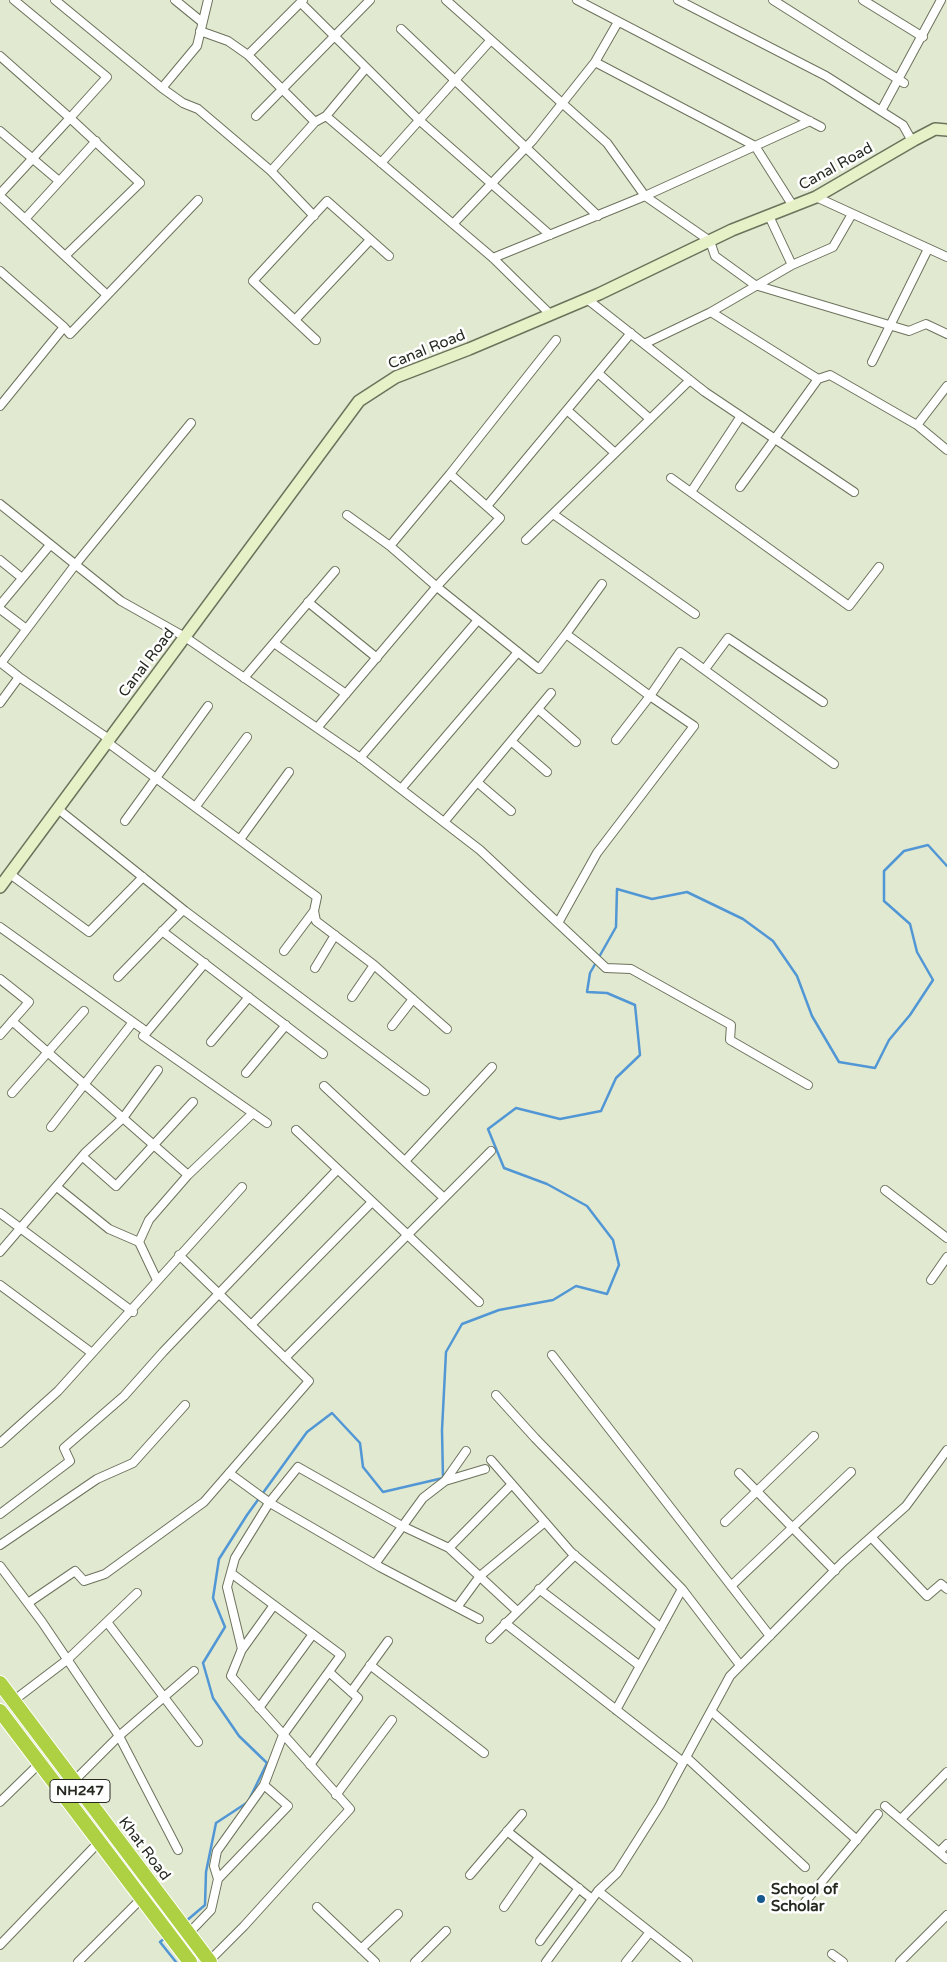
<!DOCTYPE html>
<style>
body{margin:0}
canvas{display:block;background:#e1e9d0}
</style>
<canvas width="947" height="1962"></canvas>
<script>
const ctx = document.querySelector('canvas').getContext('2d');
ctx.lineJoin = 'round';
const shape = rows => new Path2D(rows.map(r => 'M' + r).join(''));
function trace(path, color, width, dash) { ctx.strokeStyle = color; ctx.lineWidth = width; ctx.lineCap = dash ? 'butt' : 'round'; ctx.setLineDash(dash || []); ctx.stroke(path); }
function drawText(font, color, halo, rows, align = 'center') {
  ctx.font = font + ' "Varela Round",sans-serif'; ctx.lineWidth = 5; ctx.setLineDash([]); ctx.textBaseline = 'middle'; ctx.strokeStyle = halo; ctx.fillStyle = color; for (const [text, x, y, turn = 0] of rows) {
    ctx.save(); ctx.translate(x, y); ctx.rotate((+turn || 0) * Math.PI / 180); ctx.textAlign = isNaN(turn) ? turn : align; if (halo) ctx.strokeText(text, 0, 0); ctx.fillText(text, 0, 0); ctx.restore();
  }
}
const stream = shape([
 [185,1922,205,1905,206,1872,216,1823,248,1802,267,1763,239,1736,213,1698,203,1663,225,1627,213,1598,219,1559,247,1515,307,1432,332,1413,360,1443,363,1467,383,1492,443,1478,442,1430,446,1352,462,1324,499,1310,553,1300,576,1286,607,1294,619,1265,613,1240,587,1206,547,1184,504,1168,488,1129,516,1108,560,1119,601,1111,616,1078,640,1055,635,1005,607,993,587,992,590,973,616,927,617,889,652,899,687,892,743,919,773,941,797,976,812,1016,839,1062,875,1068,889,1040,910,1015,933,980,917,952,910,924,884,901,884,871,904,851,928,845,947,866],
 [165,1938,160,1942,176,1962]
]);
const street = shape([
 [14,0,107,77,70,118,140,183,65,256],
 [55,0,162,88,183,103,198,109,271,171,314,216],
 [175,0,202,22],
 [446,0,607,143,645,196,710,241,715,256,755,285,909,331,926,324,947,334],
 [577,0,821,127],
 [678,0,826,76,903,125,912,141],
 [773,0,904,83],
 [863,0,923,37],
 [301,3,419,120,550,235],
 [401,29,598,216],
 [200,31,228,41,248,55,315,122],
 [248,55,303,0],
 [0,56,70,118,0,194],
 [595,62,755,146,793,206],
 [162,88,197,46,208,0],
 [881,111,941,0],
 [256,116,370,0],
 [326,116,493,258,550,314],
 [0,131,59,181],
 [96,141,25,219,107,295],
 [381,163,490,41],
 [271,171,315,122,326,116,366,68],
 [0,196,25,219],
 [816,197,947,257],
 [769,216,792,265],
 [453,224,533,140,595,62,618,22],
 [493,258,645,196,810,121],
 [0,271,64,327,0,406],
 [587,299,705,392,854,492],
 [711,312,818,379,830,375,917,425,947,450],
 [295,320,370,240],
 [64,327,70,334,198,200],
 [316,340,253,281,327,201,389,256],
 [644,344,711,312,792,265,833,247,852,214],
 [872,362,928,249],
 [598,373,650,419],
 [567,410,615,453],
 [917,425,947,386],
 [450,474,556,340],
 [671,478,849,606,879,567],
 [740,487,818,379],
 [691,492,741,416],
 [0,504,121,601,185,637,362,759,480,850,606,968,631,969,731,1025,730,1040,808,1085],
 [487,506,631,333],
 [553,514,695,614],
 [347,515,390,546,437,587,539,669,566,634,650,696,616,740],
 [526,540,690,380],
 [0,560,22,578],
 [308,602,377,658],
 [0,605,50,545],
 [0,609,25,628],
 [566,634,602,584],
 [274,643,346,694],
 [705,669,728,638,823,702],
 [19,677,1,663,75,565,191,423],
 [244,678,335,571],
 [0,703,19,677,109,739],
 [538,709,576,742],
 [317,728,438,585,500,518,450,474,390,546],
 [511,741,547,772],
 [107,742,317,897,314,911,316,921,374,965,447,1029],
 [360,758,478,620],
 [477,782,511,811],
 [401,789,518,652],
 [196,806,247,737],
 [58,809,185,911,425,1091],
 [125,821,208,706],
 [444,822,551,693],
 [241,838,289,772],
 [10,874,89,932,143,877],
 [558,923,597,853,694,726,650,696,680,652,834,764],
 [0,927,147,1032,143,1036,267,1123],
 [162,931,323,1054],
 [284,951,314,911],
 [315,968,335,935],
 [118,977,183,910],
 [0,979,29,1002,0,1035],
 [352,997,374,965],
 [12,1021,188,1175],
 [392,1026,413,999],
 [147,1032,205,963],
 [211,1042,249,997],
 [246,1073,286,1025],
 [324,1086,444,1198],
 [12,1093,84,1011],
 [51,1127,133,1022],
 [296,1130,479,1302],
 [83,1157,116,1186,193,1102],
 [405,1161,492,1067],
 [57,1187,109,1229,139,1242,157,1280],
 [885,1190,947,1238],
 [0,1213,133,1312],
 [139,1242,149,1220,188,1175,253,1113],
 [0,1252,85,1153,123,1118,158,1070],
 [931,1280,947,1257],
 [0,1285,92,1353],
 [251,1325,372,1202],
 [552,1355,770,1636],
 [285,1358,491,1151],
 [496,1395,535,1438,682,1589,740,1665],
 [0,1443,58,1391,242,1187],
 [491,1460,571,1552,661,1628],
 [229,1473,270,1503,380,1567,479,1619],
 [739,1473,835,1571],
 [445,1481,485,1469],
 [0,1514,70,1461,64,1448,124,1396,163,1352,337,1170],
 [725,1522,814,1436],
 [872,1538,927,1596,941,1584,947,1589],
 [0,1545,97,1479,133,1463,185,1405],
 [449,1548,512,1484],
 [375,1564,423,1498,445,1481,466,1451],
 [0,1566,42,1622,119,1736,178,1850],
 [731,1586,851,1472],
 [539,1589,640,1666],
 [28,1603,75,1571,84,1581,105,1574,204,1502,309,1381,179,1255],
 [458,1606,480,1576,545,1522],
 [107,1622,198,1742],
 [505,1623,683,1762],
 [490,1639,575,1555],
 [241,1651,274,1605],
 [370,1665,484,1753],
 [351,1692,388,1641],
 [13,1701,67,1660,137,1593],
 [259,1708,313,1634],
 [616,1710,682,1589],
 [711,1711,857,1840],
 [686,1757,805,1867],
 [310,1765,358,1698,329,1672],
 [73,1782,119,1736,194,1671],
 [336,1795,392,1720],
 [0,1802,39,1764],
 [885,1806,947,1859],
 [901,1819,947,1772],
 [507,1831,592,1899],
 [939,1852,947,1844],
 [470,1875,522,1814],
 [218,1879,214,1866,217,1851,264,1785,283,1735,341,1655,231,1573],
 [598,1891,688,1962],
 [805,1902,878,1814],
 [317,1907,375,1962],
 [504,1907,539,1857],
 [188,1934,211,1910,218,1879,288,1806,264,1785],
 [540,1941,579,1888],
 [0,1945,99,1842],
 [361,1949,398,1914],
 [832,1954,843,1962],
 [209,1961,244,1926,350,1809,231,1676,242,1649,227,1587,235,1558,269,1503,298,1467,402,1526,449,1548,517,1611],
 [78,1962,142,1898],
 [415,1962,446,1931],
 [546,1962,598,1891,617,1873,660,1805,730,1676,843,1562,906,1506,947,1450],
 [626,1962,650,1932],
 [900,1962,947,1915]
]);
const secondary = shape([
 [0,887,359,401,396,377,469,349,599,294,732,230,816,197,914,140,935,129,947,130]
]);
const highway = shape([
 [0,1683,210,1962],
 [0,1711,190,1962]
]);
const markers = [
 [761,1899,5,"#16598e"]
];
const shields = [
 [80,1791,60]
];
const shieldNames = [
 ["NH247",80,1791]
];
const streetNames = [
 ["Canal Road",836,167,-29],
 ["Canal Road",427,350,-22],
 ["Canal Road",147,663,-53],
 ["Khat Road",144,1849,53]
];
const poiNames = [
 ["School of",771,1890],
 ["Scholar",771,1907]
];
trace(stream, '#5297d5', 2.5);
trace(street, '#6c735d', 10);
trace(secondary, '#6c735d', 14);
trace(highway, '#fff', 16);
trace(street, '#fff', 8);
trace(secondary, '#e7f1c7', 11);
trace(highway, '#aed143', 14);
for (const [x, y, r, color] of markers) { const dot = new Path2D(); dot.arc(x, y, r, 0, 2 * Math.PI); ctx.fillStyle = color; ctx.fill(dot); trace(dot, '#fff', 2); }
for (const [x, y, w] of shields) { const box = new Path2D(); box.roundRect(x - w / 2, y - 11.5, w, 23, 4); ctx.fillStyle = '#fff'; ctx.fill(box); trace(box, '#262920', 1); }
drawText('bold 14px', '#262920', null, shieldNames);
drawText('15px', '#262920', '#fff', streetNames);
drawText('bold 15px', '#262920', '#fff', poiNames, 'left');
</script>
